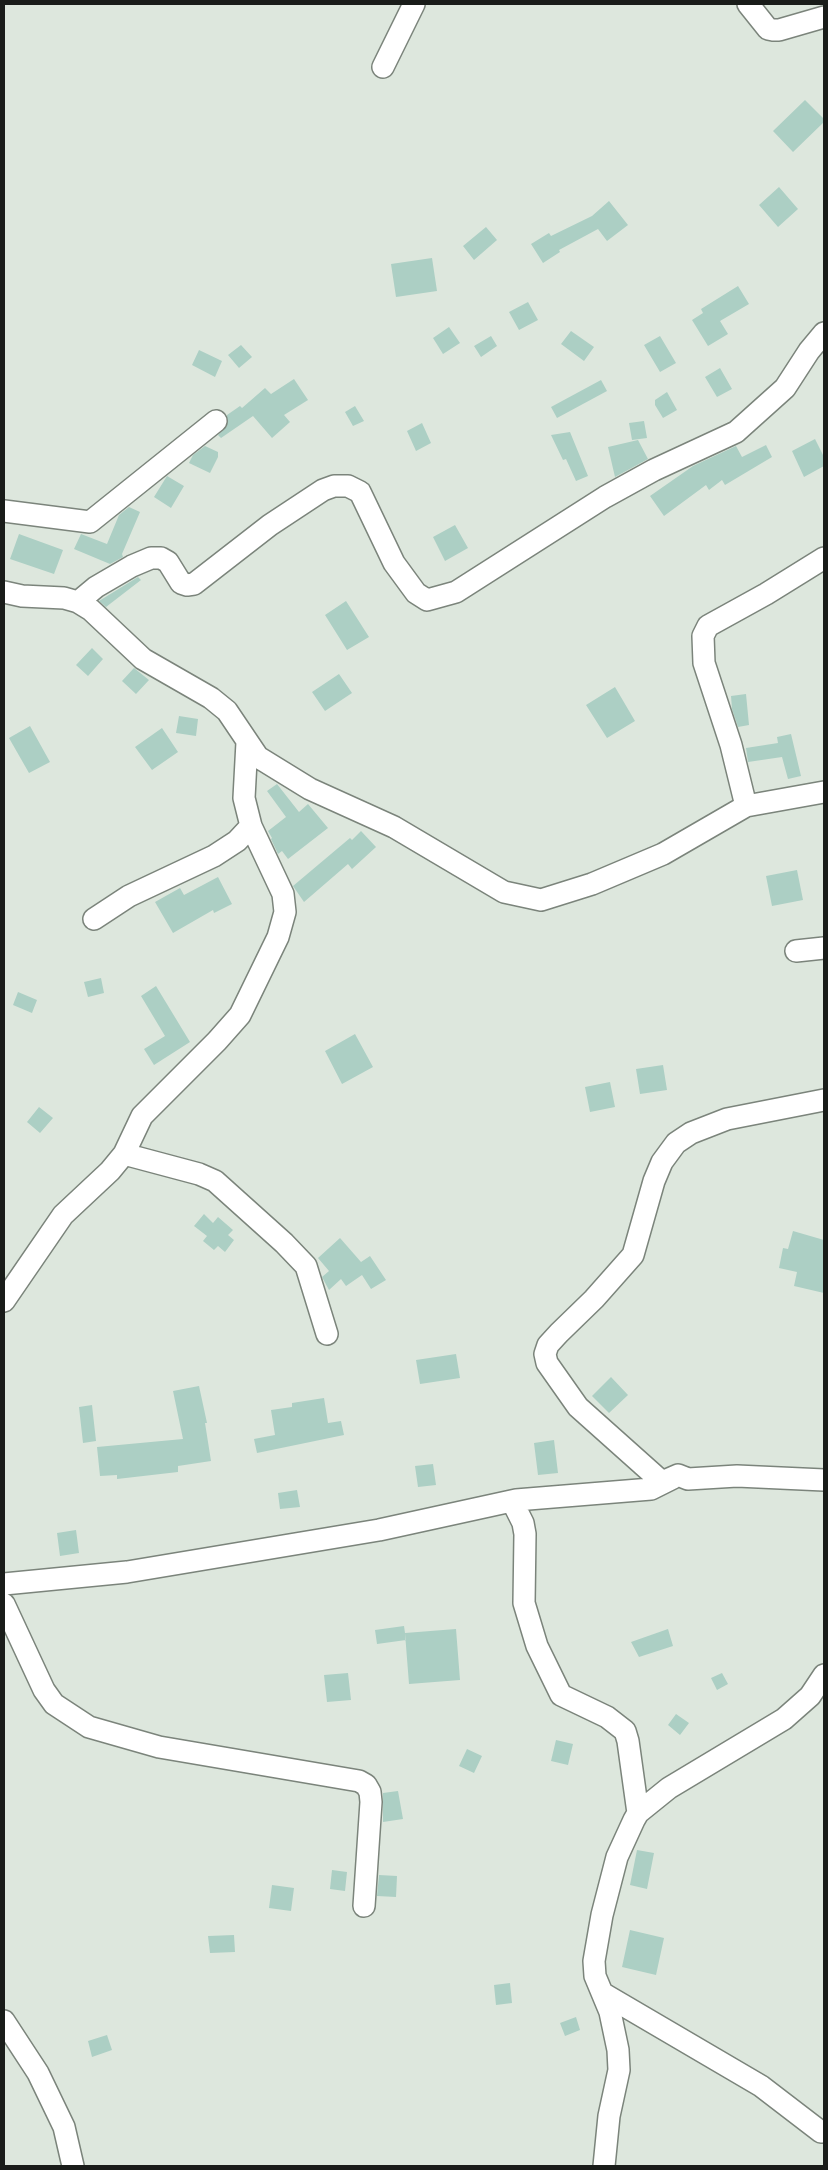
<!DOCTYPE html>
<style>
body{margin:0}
#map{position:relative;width:828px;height:2170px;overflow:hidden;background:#dde7dd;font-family:"PT Serif",serif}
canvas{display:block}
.frame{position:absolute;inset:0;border:5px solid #191c19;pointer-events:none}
</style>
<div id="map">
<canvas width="828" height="2170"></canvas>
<div class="frame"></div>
</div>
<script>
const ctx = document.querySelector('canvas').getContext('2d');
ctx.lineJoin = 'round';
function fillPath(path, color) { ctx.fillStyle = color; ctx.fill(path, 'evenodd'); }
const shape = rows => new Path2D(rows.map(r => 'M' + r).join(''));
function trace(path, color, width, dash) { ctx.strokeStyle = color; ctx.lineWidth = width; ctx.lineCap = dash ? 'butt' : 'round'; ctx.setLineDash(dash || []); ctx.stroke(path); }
const building = shape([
 [805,100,824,119,824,122,793,152,773,131],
 [779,187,798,209,778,227,759,205],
 [609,201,628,225,607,241,598,229,559,250,560,252,543,263,531,244,549,233,551,236,592,216],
 [486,227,497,240,474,260,463,246],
 [432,258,437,291,396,297,391,264],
 [738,286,749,304,720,321,728,334,708,346,692,320,703,313,701,309],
 [528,302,538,320,519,330,509,312],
 [449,327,460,343,443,354,433,338],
 [571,331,594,347,584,361,561,344],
 [491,336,497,346,481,357,474,346],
 [660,336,676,363,660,372,644,345],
 [241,345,252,357,239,368,228,355],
 [199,350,222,361,215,377,192,365],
 [720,368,732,389,717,397,705,377],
 [294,379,308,400,284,415,290,422,272,438,253,416,221,438,218,435,227,426,227,415,240,406,242,408,265,388,271,394],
 [601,380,607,391,557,418,551,407],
 [667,392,677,410,663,418,655,405,655,400],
 [355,406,364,421,353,426,345,412],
 [644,421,647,438,632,440,629,423],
 [422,423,431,443,416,451,407,431],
 [570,432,588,476,576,481,566,459,563,460,551,435],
 [815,439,824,457,824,466,804,477,792,451],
 [638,440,648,459,615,477,608,447],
 [766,445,772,457,725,485,722,480,709,490,706,485,664,516,650,496,693,466,736,446,742,457],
 [205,446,218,452,218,457,210,473,189,463,193,455],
 [167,476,184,486,171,508,154,497],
 [129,507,140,512,122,554,123,557,110,564,74,549,81,534,107,544,119,515],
 [455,525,468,548,445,561,433,537],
 [19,534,63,550,54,574,10,559],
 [138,577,141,580,106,607,99,601],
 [346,601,369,637,347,650,325,615],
 [92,648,103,659,88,676,76,665],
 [134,668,149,680,136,694,122,681],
 [339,674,352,693,325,711,312,692],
 [615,687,635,721,607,738,586,705],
 [746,694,749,725,738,727,732,709,731,696],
 [179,716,198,719,196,736,176,733],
 [30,726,50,762,29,773,9,738],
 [162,728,178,752,152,770,135,747],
 [791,734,801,776,788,779,782,757,748,762,746,748,778,743,777,737],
 [277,784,299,812,308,804,328,828,288,859,282,851,278,854,271,839,272,838,268,831,286,817,267,791],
 [361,831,376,847,352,869,348,864,304,902,293,886,350,838,352,840],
 [797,870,803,900,772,906,766,876],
 [218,877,232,904,214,913,213,910,173,933,155,902,180,888,184,895],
 [101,978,104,993,88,997,84,982],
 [156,986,190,1042,154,1065,144,1049,165,1036,141,996],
 [18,992,37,1000,32,1013,13,1005],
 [355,1034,373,1067,342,1084,325,1051],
 [663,1065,667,1090,640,1094,636,1069],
 [610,1082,615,1107,590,1112,585,1087],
 [39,1107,53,1118,40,1133,27,1122],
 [204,1214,213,1223,218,1217,233,1230,228,1235,234,1240,225,1252,218,1246,214,1250,203,1241,207,1236,194,1226],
 [793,1231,824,1240,824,1293,794,1286,797,1272,779,1268,783,1248,788,1249],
 [340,1238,361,1262,370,1256,386,1280,371,1289,362,1275,346,1286,341,1279,329,1290,322,1277,329,1271,318,1258],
 [456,1354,460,1378,420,1384,416,1360],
 [611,1377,628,1395,609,1413,592,1396],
 [199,1386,207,1423,205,1423,211,1461,178,1466,178,1472,117,1479,117,1475,100,1476,97,1447,183,1439,173,1391],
 [324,1398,328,1423,341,1421,344,1435,257,1453,254,1439,275,1435,271,1410,292,1407,292,1403],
 [92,1405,96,1441,83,1443,79,1407],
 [554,1440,558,1473,538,1475,534,1443],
 [433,1464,436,1485,418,1487,415,1466],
 [297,1490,300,1507,280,1509,278,1493],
 [76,1530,79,1553,60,1556,57,1533],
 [404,1626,406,1640,377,1644,375,1630],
 [456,1629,460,1680,409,1684,405,1633],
 [668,1629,673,1646,639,1657,631,1642],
 [348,1673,351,1700,327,1702,324,1675],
 [722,1673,728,1684,717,1690,711,1678],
 [676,1714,689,1723,680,1735,668,1725],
 [556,1740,573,1744,568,1765,551,1761],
 [467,1749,482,1756,474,1773,459,1766],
 [398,1791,403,1819,383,1822,383,1793],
 [637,1850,654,1853,647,1889,630,1885],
 [332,1870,347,1872,345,1891,330,1889],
 [379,1875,397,1876,396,1897,377,1896],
 [272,1885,294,1888,291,1911,269,1908],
 [630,1930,664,1938,656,1975,622,1967],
 [234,1935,235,1952,210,1953,208,1936],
 [510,1983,512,2003,496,2005,494,1985],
 [576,2017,580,2030,565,2036,560,2023],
 [107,2035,112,2050,92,2057,88,2041]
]);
const minor = shape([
 [748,4,768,29,773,30,779,30,824,17],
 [383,67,414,4],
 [4,511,90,522,216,421],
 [4,592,22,596,64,598,78,602,91,610,143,659,211,698,227,711,258,757,310,789,394,827,504,892,541,900,592,884,663,854,746,806,824,792],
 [78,602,96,587,132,566,151,558,161,558,168,562,181,583,187,585,194,584,270,525,323,490,334,486,348,486,360,492,394,563,416,593,427,600,456,592,605,497,654,470,736,432,785,388,809,351,824,333],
 [746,806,731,745,704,663,703,636,708,626,766,594,824,558],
 [94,919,129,896,214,856,237,841,251,826],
 [796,951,824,948],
 [824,1100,727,1119,691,1133,676,1143,662,1162,654,1181,633,1255,594,1299,559,1333,548,1345,545,1354,547,1363,578,1407,662,1482,678,1475,688,1479,737,1476,824,1480],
 [124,1154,199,1174,215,1181,284,1243,306,1266,327,1334],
 [4,1301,63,1215,110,1171,124,1154,142,1116,217,1041,240,1015,278,937,285,912,283,894,251,826,244,798,247,742],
 [512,1501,523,1523,525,1534,524,1603,537,1646,561,1695,607,1717,625,1731,628,1741,638,1813],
 [4,1584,127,1572,379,1530,516,1500,651,1489,673,1478],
 [4,1604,44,1690,54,1704,89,1727,159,1747,359,1781,366,1785,370,1792,371,1802,364,1906],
 [604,1994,761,2086,821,2132],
 [4,2021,38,2073,64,2127,73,2166],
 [604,2166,609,2116,619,2070,618,2050,610,2012,595,1976,594,1961,602,1915,617,1857,634,1820,638,1813,669,1788,784,1719,810,1696,824,1675]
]);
fillPath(building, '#accfc4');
trace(minor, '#7b847b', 24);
trace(minor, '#fff', 21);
</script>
